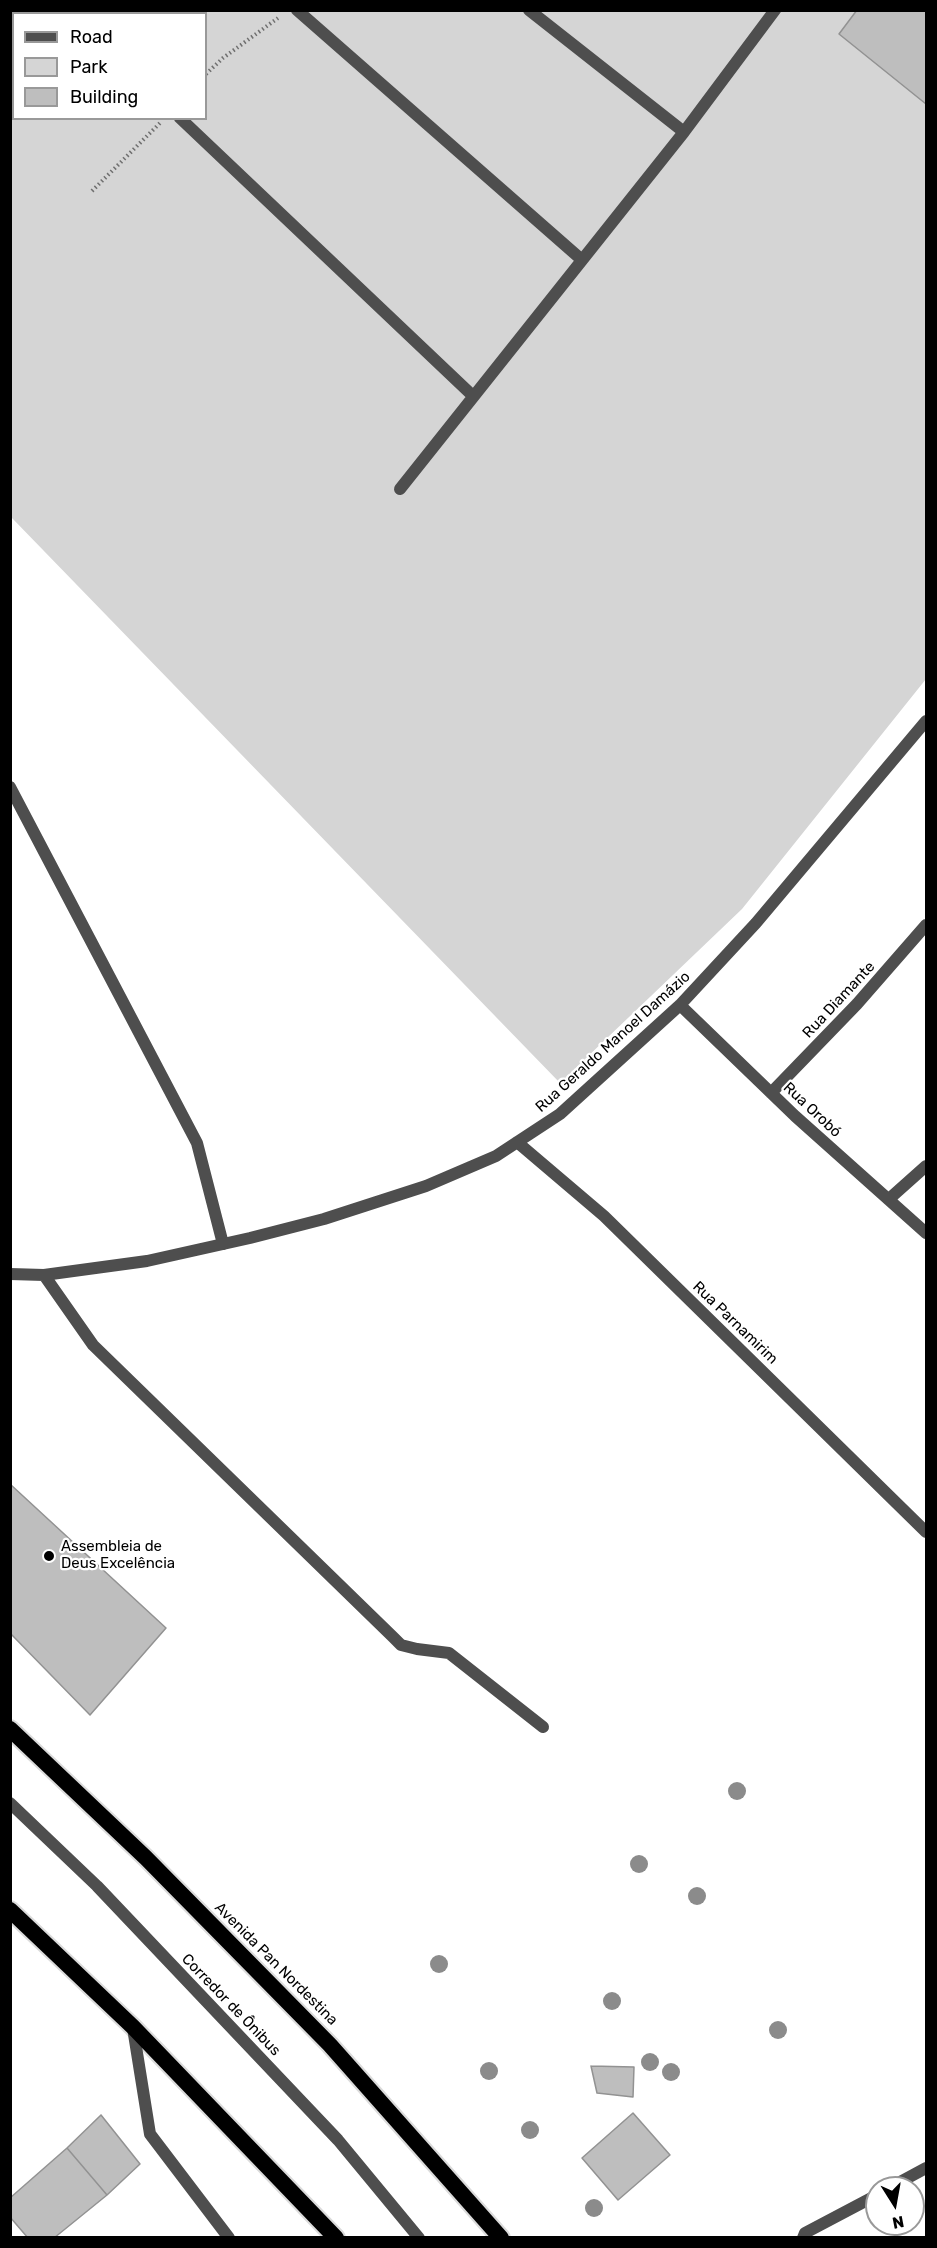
<!DOCTYPE html>
<meta charset="utf-8">
<style>
body{margin:0}
#map{position:relative;width:937px;height:2248px;overflow:hidden;background:#fff;font-family:Rubik,sans-serif}
canvas{display:block}
.frame{position:absolute;inset:0;border:12px solid #000;pointer-events:none}
.legend{position:absolute;left:12px;top:12px;width:195px;height:108px;box-sizing:border-box;background:#fff;border:2px solid #999;margin:0;padding:8px 10px;list-style:none;font-size:18px;color:#000}
.legend li{display:flex;align-items:center;gap:12px;height:30px}
.legend b{width:30px;border:2px solid #999}
.north{position:absolute;left:865px;top:2176px;width:60px;height:60px;box-sizing:border-box;background:#fff;border:2px solid #999;border-radius:50%;rotate:169deg;font-size:16px;font-weight:700;line-height:24px;text-align:center;color:#000}
.north::after{content:'';display:block;margin:auto;width:21px;height:27px;background:#000;clip-path:polygon(50% 0,100% 100%,50% 72%,0 100%)}
</style>
<div id="map">
<canvas width="937" height="2248"></canvas>
<div class="frame"></div>
<ul class="legend">
<li><b style="height:8px;background:#4e4e4e"></b>Road</li>
<li><b style="height:16px;background:#d5d5d5"></b>Park</li>
<li><b style="height:16px;background:#bebebe"></b>Building</li>
</ul>
<div class="north">N</div>
</div>
<script>
const ctx = document.querySelector('canvas').getContext('2d');
ctx.lineJoin = 'round';
function fillPath(path, color) { ctx.fillStyle = color; ctx.fill(path, 'evenodd'); }
const shape = rows => new Path2D(rows.map(r => 'M' + r).join(''));
function trace(path, color, width, dash) { ctx.strokeStyle = color; ctx.lineWidth = width; ctx.lineCap = dash ? 'butt' : 'round'; ctx.setLineDash(dash || []); ctx.stroke(path); }
function drawText(font, color, halo, rows, align = 'center') {
  ctx.font = font + ' Rubik,sans-serif'; ctx.lineWidth = 4.5; ctx.setLineDash([]); ctx.textBaseline = 'middle'; ctx.strokeStyle = halo; ctx.fillStyle = color; for (const [text, x, y, turn = 0] of rows) {
    ctx.save(); ctx.translate(x, y); ctx.rotate((+turn || 0) * Math.PI / 180); ctx.textAlign = isNaN(turn) ? turn : align; if (halo) ctx.strokeText(text, 0, 0); ctx.fillText(text, 0, 0); ctx.restore();
  }
}
const green = shape([
 [11,11,926,11,926,679,742,909,560,1083,11,517],
 [14,14,206,14,206,118,14,118]
]);
const building = shape([
 [857,10,926,10,926,104,839,34,857,10],
 [10,1484,166,1628,90,1715,10,1633,10,1484],
 [591,2066,634,2067,633,2097,597,2093,591,2066],
 [633,2113,670,2155,618,2200,582,2158,633,2113],
 [101,2115,140,2164,107,2195,67,2148,101,2115],
 [67,2148,107,2195,54,2238,28,2238,10,2217,10,2198,67,2148]
]);
const path = shape([
 [206,74,223,58,278,18],
 [92,191,160,123]
]);
const service = shape([
 [10,787,197,1143,223,1244],
 [10,1803,97,1886,338,2140,419,2238],
 [133,2028,150,2134,229,2238],
 [889,2188,926,2168],
 [803,2238,805,2233,877,2195]
]);
const minor = shape([
 [297,10,582,260],
 [529,10,684,132],
 [180,118,473,396],
 [400,489,684,132,775,10],
 [680,1005,795,1116,926,1233],
 [771,1093,857,1004,926,925],
 [517,1142,604,1216,926,1532],
 [889,1199,926,1166],
 [10,1274,44,1275,147,1261,250,1238,324,1219,426,1186,496,1156,560,1114,680,1005,756,923,926,721],
 [44,1275,93,1345,393,1637,401,1645,417,1649,449,1653,543,1727]
]);
const trunk = shape([
 [10,1729,146,1858,330,2045,501,2238],
 [10,1910,133,2027,336,2238]
]);
const trees = [
 [737,1791],
 [639,1864],
 [697,1896],
 [439,1964],
 [612,2001],
 [778,2030],
 [650,2062],
 [489,2071],
 [671,2072],
 [530,2130],
 [594,2208]
];
const markers = [
 [49,1556,6,"#000"]
];
const streetNames = [
 ["Rua Diamante",839,1000,-47],
 ["Rua Geraldo Manoel Damázio",613,1042,-42],
 ["Rua Orobó",812,1110,43],
 ["Rua Parnamirim",735,1323,44],
 ["Avenida Pan Nordestina",276,1964,45],
 ["Corredor de Ônibus",231,2005,46]
];
const poiNames = [
 ["Assembleia de",61,1547],
 ["Deus Excelência",61,1564]
];
fillPath(green, '#d5d5d5');
fillPath(building, '#bebebe');
trace(building, '#929292', 1.5);
trace(trunk, '#dbdbdb', 20);
trace(path, '#707070', 4, [1.5, 3]);
trace(service, '#4e4e4e', 12);
trace(minor, '#4e4e4e', 12);
trace(trunk, '#000', 16);
ctx.fillStyle = '#8b8b8b';
for (const [x, y] of trees) { ctx.beginPath(); ctx.arc(x, y, 9, 0, 2 * Math.PI); ctx.fill(); }
for (const [x, y, r, color] of markers) { const dot = new Path2D(); dot.arc(x, y, r, 0, 2 * Math.PI); ctx.fillStyle = color; ctx.fill(dot); trace(dot, '#fff', 2); }
drawText('15px', '#000', '#fff', streetNames);
drawText('15px', '#000', '#fff', poiNames, 'left');
</script>
